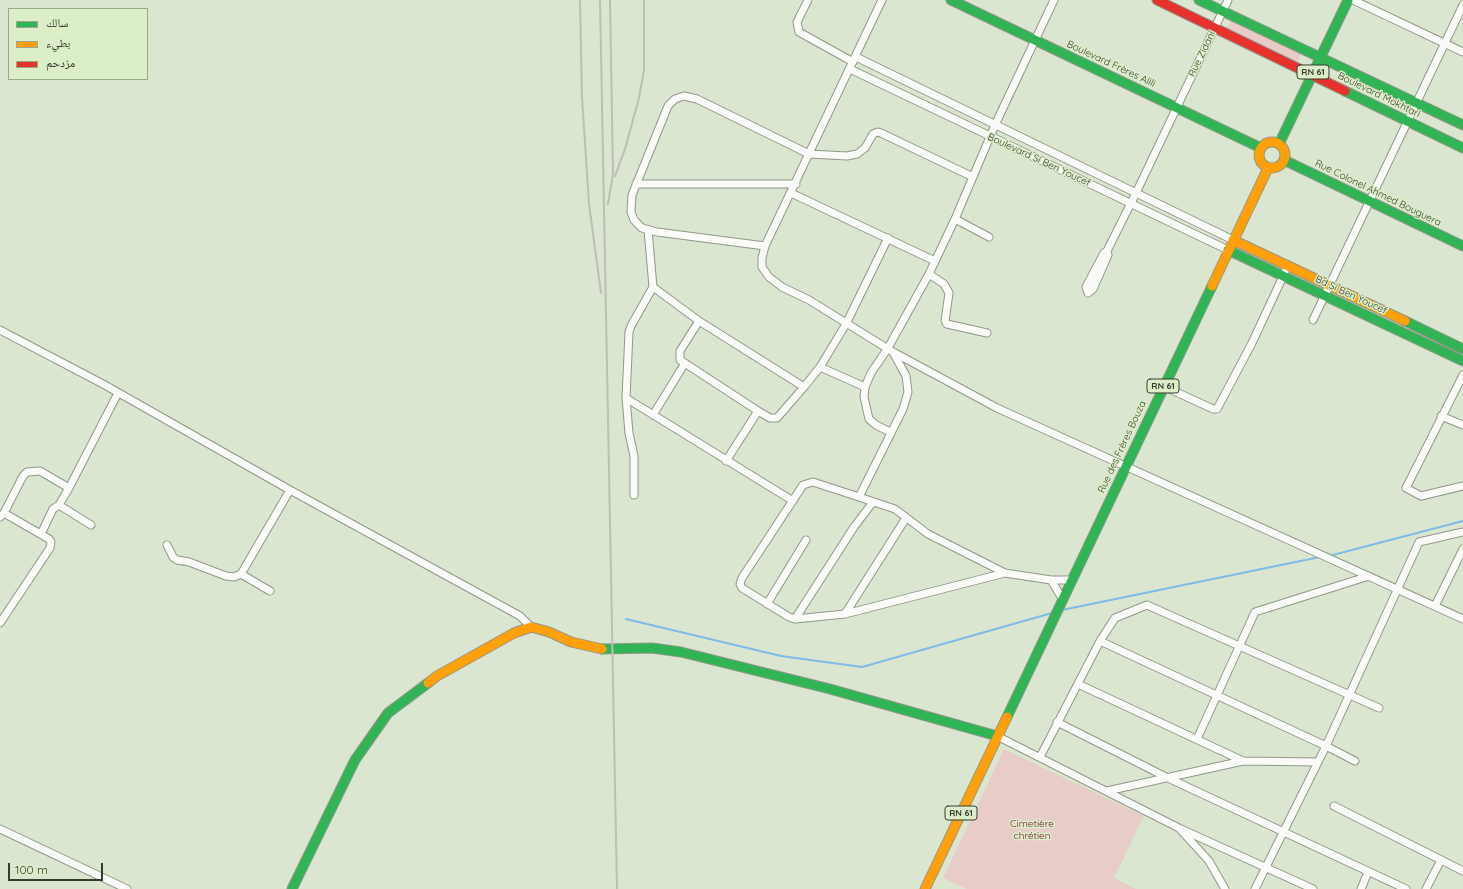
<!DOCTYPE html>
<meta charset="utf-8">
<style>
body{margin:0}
#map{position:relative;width:1463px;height:889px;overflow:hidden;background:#dbe6d0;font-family:Quicksand,"Noto Naskh Arabic",sans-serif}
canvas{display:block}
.legend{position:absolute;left:8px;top:8px;width:140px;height:72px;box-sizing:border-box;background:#dceec8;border:1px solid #9aa78a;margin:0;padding:5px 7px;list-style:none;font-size:12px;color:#363d2e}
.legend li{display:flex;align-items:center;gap:8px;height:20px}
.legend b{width:20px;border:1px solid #9aa78a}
.scale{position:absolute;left:8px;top:863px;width:95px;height:18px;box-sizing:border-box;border:2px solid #363d2e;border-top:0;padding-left:5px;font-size:12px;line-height:14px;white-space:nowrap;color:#363d2e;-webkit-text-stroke:3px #dceec8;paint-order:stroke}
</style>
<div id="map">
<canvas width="1463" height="889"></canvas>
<ul class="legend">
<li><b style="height:5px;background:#30b455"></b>سالك</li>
<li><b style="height:5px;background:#ff9f0a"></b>بطيء</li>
<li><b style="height:5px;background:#e5322d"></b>مزدحم</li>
</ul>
<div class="scale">100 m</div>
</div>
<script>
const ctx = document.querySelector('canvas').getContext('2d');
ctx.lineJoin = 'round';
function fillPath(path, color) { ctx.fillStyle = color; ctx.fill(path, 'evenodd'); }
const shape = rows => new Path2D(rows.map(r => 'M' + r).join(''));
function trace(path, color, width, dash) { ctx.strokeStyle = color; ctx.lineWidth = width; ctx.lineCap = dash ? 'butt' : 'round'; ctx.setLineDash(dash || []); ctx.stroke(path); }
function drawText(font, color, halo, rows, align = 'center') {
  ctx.font = font + ' Quicksand,sans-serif'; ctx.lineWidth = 3; ctx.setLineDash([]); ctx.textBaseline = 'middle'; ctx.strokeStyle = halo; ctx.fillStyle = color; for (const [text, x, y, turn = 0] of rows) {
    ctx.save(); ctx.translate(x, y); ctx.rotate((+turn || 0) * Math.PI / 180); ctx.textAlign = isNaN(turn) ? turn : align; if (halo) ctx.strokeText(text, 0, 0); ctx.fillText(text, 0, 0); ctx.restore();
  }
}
const green = shape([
 [1231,20,1301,54,1296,64,1226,30],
 [1004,749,1144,816,1114,878,1136,889,967,889,943,878]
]);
const stream = shape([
 [1329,556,1463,521],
 [1062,610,1320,557],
 [626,619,781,656,862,667,1052,613]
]);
const street = shape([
 [808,0,797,22,799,32,853,62],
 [882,0,765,246,762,258,762,267,769,277,782,287,809,300,893,352,906,376,908,392,903,409,859,497,895,509,928,534,1005,573,1051,580,1072,580],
 [1353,0,1463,52],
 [856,57,1233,240],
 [850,69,1228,250],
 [636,184,796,184],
 [791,193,935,261],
 [955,219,989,237],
 [648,230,653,287],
 [765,246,657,232,642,228,634,220,631,212,632,195,668,106,675,99,684,96,697,99,809,154,847,156,857,154,865,148,873,134,878,132,881,133,973,177],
 [1107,251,1108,255,1093,289,1088,293,1086,287,1104,253,1107,251,1136,193,1228,0],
 [929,274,944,284,949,293,945,321,947,324,987,333],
 [1313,320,1463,5],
 [699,321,680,351,680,360,758,411,770,418,777,418,804,387],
 [0,330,103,384,290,490,520,616,531,627],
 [895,353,997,408,1463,619],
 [820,367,865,387],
 [1463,375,1406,488,1421,496,1463,486],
 [1163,386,1213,409,1217,409,1252,343,1285,272],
 [626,398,629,433,634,456,634,495],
 [653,415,685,363],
 [1441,416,1463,425],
 [890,432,876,425,869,419,864,397,865,387,871,373,888,348,929,274,955,219,995,125,1054,0],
 [726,461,758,411],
 [859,497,813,482,803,485,742,578,740,584,742,588,789,617,795,619,845,614,1005,573],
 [793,501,626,398,629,332,631,326,653,287,699,321,804,387,820,367,846,324,888,238],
 [59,505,91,525],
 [0,517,4,513,23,476,27,472,40,471,69,488],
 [41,534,53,509,59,505,69,488,118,393],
 [167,545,173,557,177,560,189,562,226,576,234,577,241,574,290,490],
 [241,574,270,591],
 [1051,580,1063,600],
 [767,604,806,540],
 [1435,606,1463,549],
 [845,614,906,518],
 [795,619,854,527,873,502],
 [0,623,50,548,51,542,49,539,4,513],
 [1100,641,1326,746,1355,761],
 [1078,684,1243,761],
 [1057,722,1168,778,1406,889],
 [997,736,1179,828,1209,861,1225,889],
 [1197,739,1255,612,1369,576],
 [1040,757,1100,641,1115,618,1147,605,1379,708],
 [1107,791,1243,761,1318,762],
 [1334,806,1463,871],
 [0,829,127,889],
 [1181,829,1313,889],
 [1255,889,1326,746,1419,542,1463,532],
 [1361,889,1368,872],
 [1426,889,1441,860]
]);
const fast = shape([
 [951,0,1261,148],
 [1199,0,1463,125],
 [1345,91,1463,148],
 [1279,144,1348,0],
 [1284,160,1463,246],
 [1228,250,1463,361],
 [1405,321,1463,349],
 [602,649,652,648,681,652,830,689,997,736],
 [1007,717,1212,286],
 [292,889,355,760,388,713,428,683]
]);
const slow = shape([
 '1259 155a13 13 0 1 1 26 0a13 13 0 1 1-26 0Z',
 [1233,240,1405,321],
 [1212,286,1268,168],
 [428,683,437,676,514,633,531,627,549,632,571,642,602,649],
 [925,889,1007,717]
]);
const jam = shape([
 [1157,0,1345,91]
]);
const rail = shape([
 [580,0,582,97,589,204,601,293],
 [600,0,617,889],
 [615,176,625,149,639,98,644,70,644,0],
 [608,204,613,174,610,0]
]);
const shields = [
 [1313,72,32],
 [1163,386,32],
 [961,813,32]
];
const shieldNames = [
 ["RN 61",1313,72],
 ["RN 61",1163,386],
 ["RN 61",961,813]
];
const streetNames = [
 ["Rue Zidani",1202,54,-64],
 ["Boulevard Frères Alili",1111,64,25],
 ["Boulevard Mokhtari",1379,95,26],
 ["Boulevard Si Ben Youcef",1039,160,25],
 ["Rue Colonel Ahmed Bouguera",1378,193,26],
 ["Bd Si Ben Youcef",1351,295,25],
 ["Rue des Frères Bouza",1122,447,-65]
];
const parkNames = [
 ["Cimetière",1032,824],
 ["chrétien",1032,836]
];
fillPath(green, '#e8ccc7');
trace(stream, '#7ebbe8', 2);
trace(street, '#909888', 9);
trace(fast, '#909888', 11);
trace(slow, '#909888', 11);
trace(jam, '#909888', 11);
trace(street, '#fafbf8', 7);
trace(fast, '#30b455', 9);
trace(slow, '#ff9f0a', 9);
trace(jam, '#e5322d', 9);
trace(rail, '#bcbeb8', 2);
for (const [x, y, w] of shields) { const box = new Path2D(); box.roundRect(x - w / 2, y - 7, w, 14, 3); ctx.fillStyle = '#dceec8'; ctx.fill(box); trace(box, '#363d2e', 1); }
drawText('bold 9px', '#363d2e', null, shieldNames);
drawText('10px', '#363d2e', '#dceec8', streetNames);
drawText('10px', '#710c2f', '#dceec8', parkNames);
</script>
